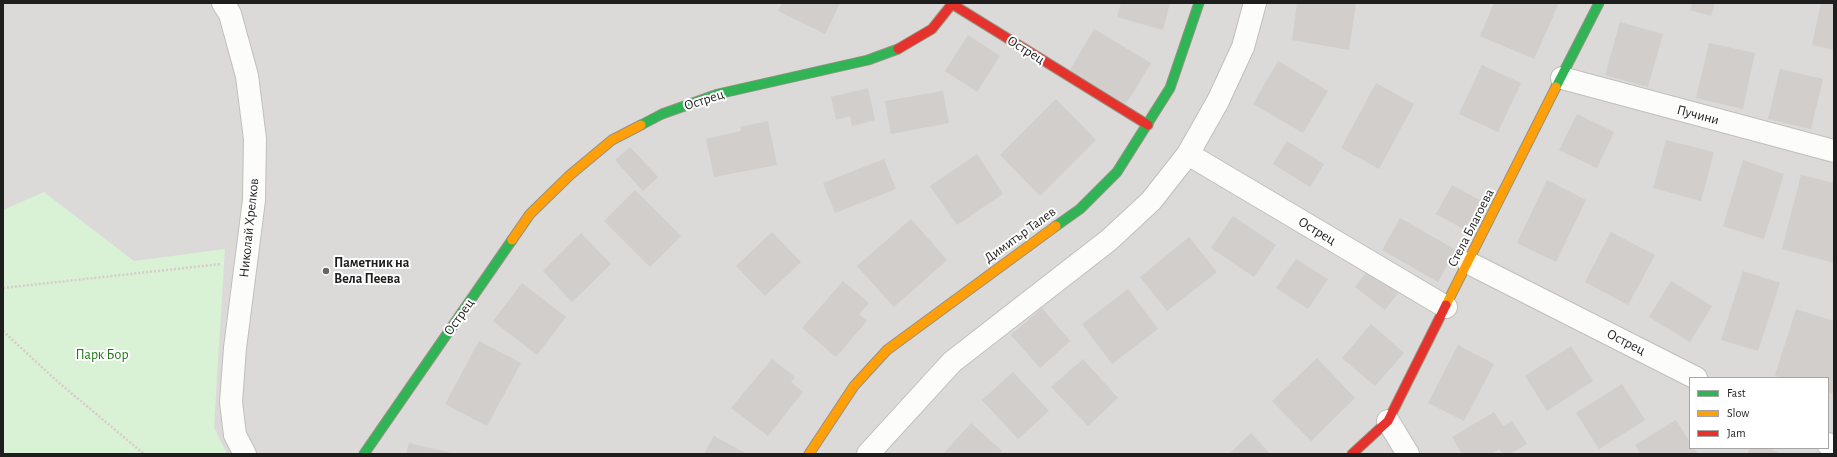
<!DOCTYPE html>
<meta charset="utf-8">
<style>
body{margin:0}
#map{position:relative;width:1837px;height:457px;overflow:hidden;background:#eceae7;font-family:"Alegreya Sans",sans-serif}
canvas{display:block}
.frame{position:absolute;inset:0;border:4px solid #1e1e1e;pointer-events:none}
.legend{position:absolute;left:1689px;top:377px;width:140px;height:72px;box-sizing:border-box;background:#fff;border:1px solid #a5a5a5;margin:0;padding:5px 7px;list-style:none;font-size:12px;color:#1e1e1e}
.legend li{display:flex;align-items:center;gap:8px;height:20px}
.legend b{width:20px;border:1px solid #a5a5a5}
</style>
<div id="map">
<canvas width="1837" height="457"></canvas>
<div class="frame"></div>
<ul class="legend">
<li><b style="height:5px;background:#30b455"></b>Fast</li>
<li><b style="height:5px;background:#ff9f0a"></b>Slow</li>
<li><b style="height:5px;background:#e5322d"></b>Jam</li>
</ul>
</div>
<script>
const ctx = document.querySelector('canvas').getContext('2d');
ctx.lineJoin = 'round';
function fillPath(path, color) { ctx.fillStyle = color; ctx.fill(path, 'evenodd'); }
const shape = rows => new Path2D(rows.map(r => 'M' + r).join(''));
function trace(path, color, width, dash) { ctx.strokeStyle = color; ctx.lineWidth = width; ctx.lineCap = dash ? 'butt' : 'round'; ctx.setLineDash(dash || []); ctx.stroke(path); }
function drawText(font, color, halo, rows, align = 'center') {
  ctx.font = font + ' "Alegreya Sans",sans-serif'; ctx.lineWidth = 4; ctx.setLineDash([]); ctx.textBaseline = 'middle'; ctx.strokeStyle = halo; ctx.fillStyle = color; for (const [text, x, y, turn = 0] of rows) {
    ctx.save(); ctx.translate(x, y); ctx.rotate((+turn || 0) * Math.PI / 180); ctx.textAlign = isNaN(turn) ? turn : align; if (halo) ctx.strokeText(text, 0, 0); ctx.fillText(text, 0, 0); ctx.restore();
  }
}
const residential = shape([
 [3,3,1834,3,1834,454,3,454],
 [1690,378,1828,378,1828,448,1690,448]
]);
const park = shape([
 [44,192,134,261,225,249,214,427,227,454,3,454,3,210]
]);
const building = shape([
 [782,3,840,3,825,34,778,11],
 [1121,3,1170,3,1163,30,1117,17],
 [1297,3,1356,3,1349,50,1292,40],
 [1494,3,1559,3,1534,59,1480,36],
 [1692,3,1715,3,1711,16,1690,10],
 [1821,3,1834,3,1834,50,1812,45],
 [1620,22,1663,34,1648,87,1605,75],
 [1094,29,1151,63,1126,104,1070,70],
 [968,35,1000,56,977,92,945,71],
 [1709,43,1755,53,1743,109,1696,98],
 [1278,61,1328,91,1303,133,1253,104],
 [1482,65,1521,83,1498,132,1459,114],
 [1780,69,1823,79,1811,129,1768,119],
 [1376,83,1414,104,1379,169,1341,148],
 [868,88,875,120,852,126,850,116,836,120,831,97],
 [943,91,949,123,891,134,885,101],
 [1056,99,1096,140,1040,196,1000,155],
 [1577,114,1614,132,1597,168,1559,150],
 [768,121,777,165,714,177,706,139,741,131,740,127],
 [1666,140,1714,152,1701,201,1653,188],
 [1287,141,1324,164,1310,187,1273,164],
 [630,147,658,177,643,191,615,160],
 [977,154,1003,194,957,225,930,186],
 [884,159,896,189,835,213,823,183],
 [1743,160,1784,174,1764,239,1723,226],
 [1801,175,1834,183,1834,263,1782,249],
 [1547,180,1586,200,1556,262,1517,243],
 [1452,185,1483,202,1467,231,1436,214],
 [635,190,681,236,650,267,604,221],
 [1233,216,1276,245,1254,277,1211,248],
 [1400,218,1456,250,1438,282,1382,250],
 [911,219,947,260,894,307,857,266],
 [772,232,801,262,765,296,736,266],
 [1611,232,1655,255,1628,305,1585,282],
 [581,233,611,264,572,302,543,271],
 [1189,237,1217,272,1167,311,1140,277],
 [1296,259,1328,279,1308,309,1276,288],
 [1368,270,1398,293,1385,310,1355,287],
 [1743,271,1780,283,1758,351,1721,340],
 [843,281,869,303,859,314,867,321,836,357,802,328],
 [1671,281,1712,306,1690,342,1649,317],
 [522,283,566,317,537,355,493,321],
 [1128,289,1158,329,1112,364,1082,324],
 [1042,308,1070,341,1040,368,1011,335],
 [1796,309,1834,321,1834,389,1832,394,1828,392,1828,378,1783,378,1775,375],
 [1371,324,1404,353,1375,386,1342,358],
 [479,341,521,363,487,426,445,404],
 [1458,345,1494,364,1464,421,1428,403],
 [1571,346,1593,381,1547,411,1525,376],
 [1317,358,1355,398,1311,441,1272,401],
 [772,359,795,377,791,382,803,392,768,436,731,408],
 [1083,359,1118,398,1088,426,1051,387],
 [1013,372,1049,411,1018,439,982,400],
 [1622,384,1645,420,1599,449,1576,413],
 [1494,412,1503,426,1512,421,1527,444,1510,454,1503,454,1499,449,1491,454,1462,454,1452,437],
 [1676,420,1690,442,1690,448,1694,448,1698,454,1641,454,1635,445],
 [971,423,1002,451,1000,454,943,454],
 [1251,433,1270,454,1229,454],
 [714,436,747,454,704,454],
 [409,443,452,453,452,454,406,454],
 [1750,448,1769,448,1781,454,1747,454]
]);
const path = shape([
 [3,288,221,264],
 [3,331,58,382,144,454]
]);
const street = shape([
 [223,3,230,14,247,76,255,139,254,200,235,348,231,402,235,435,245,454],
 [1562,78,1834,151],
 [1188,154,1446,307],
 [1469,263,1696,378],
 [1388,421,1408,454],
 [1828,444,1834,447],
 [868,454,952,362,1109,240,1151,201,1188,154,1218,101,1243,47,1255,3]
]);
const fast = shape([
 [1556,87,1599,3],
 [641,125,662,114,718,94,868,60,898,49],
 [1056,226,1080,209,1117,172,1170,88,1199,3],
 [364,454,512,240]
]);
const slow = shape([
 [512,240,530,214,570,175,612,140,641,125],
 [1446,305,1556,87],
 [809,454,854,386,887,350,1056,226]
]);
const jam = shape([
 [898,49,932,29,952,4,1148,125],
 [1352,454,1388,421,1446,305]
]);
const markers = [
 [326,271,4,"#666564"]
];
const streetNames = [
 ["Острец",1026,50,32],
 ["Острец",704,100,-18],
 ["Пучини",1698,115,15],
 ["Николай Хрелков",249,228,-84],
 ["Стела Благоева",1471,228,-63],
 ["Острец",1317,231,31],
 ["Димитър Талев",1020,235,-36],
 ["Острец",459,317,-55],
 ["Острец",1626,342,27]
];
const poiNames = [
 ["Паметник на",334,263],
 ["Вела Пеева",334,279]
];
const parkNames = [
 ["Парк Бор",102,355]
];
fillPath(residential, '#dbdad8');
fillPath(park, '#d9f1d4');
fillPath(building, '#d1cecc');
trace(street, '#bfbfbd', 24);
trace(fast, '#959380', 11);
trace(slow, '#959380', 11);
trace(jam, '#959380', 11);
trace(path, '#d9cbcc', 2.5, [2, 2]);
trace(street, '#fcfcfb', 22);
trace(fast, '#30b455', 9);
trace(slow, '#ff9f0a', 9);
trace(jam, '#e5322d', 9);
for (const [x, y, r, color] of markers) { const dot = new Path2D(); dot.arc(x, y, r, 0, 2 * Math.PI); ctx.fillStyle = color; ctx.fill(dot); trace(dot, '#fff', 1.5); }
drawText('14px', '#1e1e1e', '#fff', streetNames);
drawText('bold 14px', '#1e1e1e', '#fff', poiNames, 'left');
drawText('14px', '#1d7613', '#fff', parkNames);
</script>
